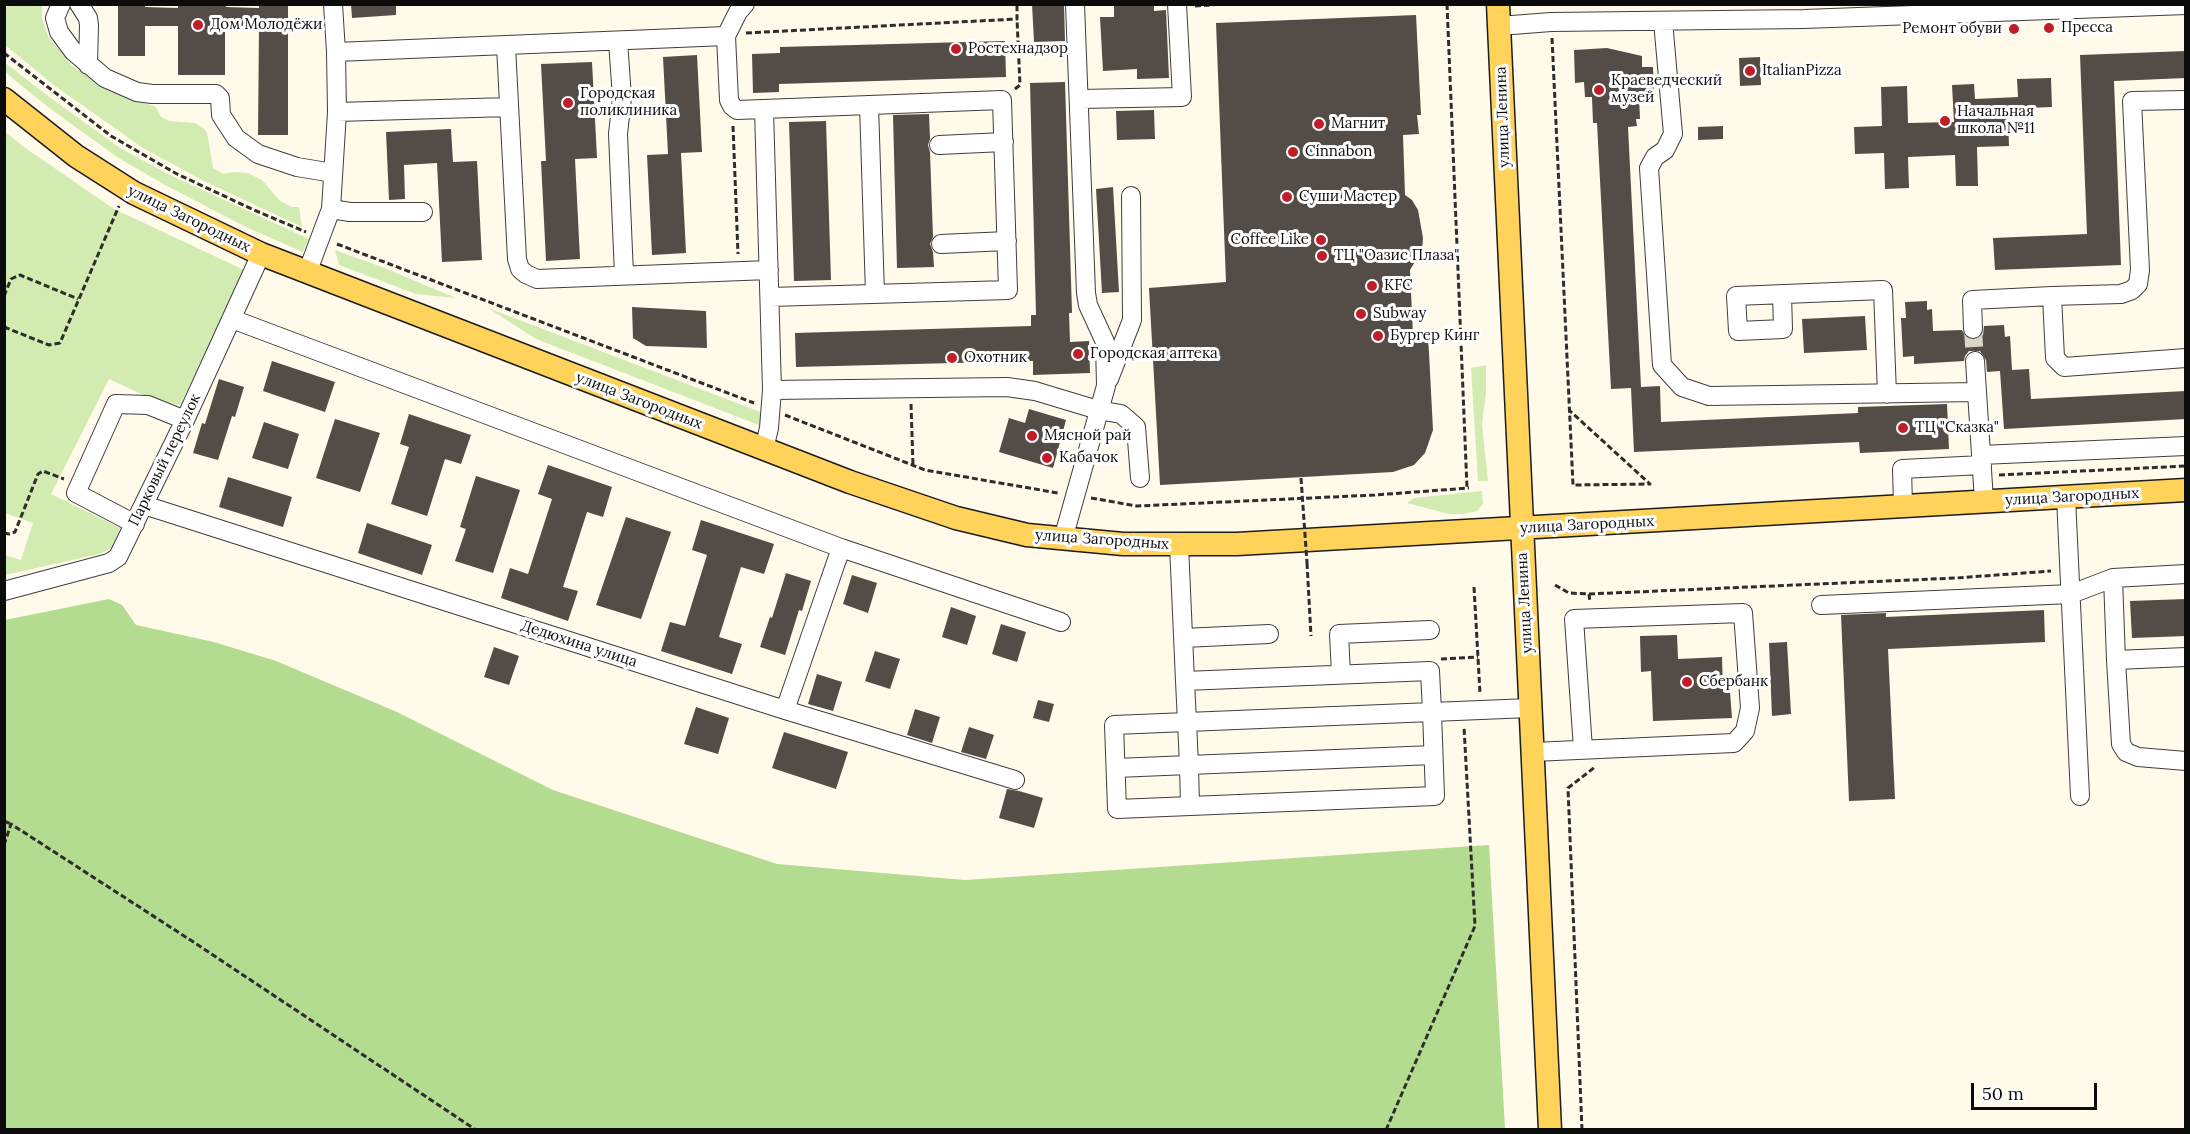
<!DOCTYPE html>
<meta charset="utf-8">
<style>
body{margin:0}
#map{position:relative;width:2190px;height:1134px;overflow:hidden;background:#fffae9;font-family:Lora,serif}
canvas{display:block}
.frame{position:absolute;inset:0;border:6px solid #0b0b0b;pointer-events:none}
.scale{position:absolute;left:1971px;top:1083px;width:126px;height:27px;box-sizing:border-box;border:3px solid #0b0b0b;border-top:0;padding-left:8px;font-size:18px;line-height:21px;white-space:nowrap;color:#0b0b0b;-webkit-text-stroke:4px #fff;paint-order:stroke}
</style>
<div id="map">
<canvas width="2190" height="1134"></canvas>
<div class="frame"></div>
<div class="scale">50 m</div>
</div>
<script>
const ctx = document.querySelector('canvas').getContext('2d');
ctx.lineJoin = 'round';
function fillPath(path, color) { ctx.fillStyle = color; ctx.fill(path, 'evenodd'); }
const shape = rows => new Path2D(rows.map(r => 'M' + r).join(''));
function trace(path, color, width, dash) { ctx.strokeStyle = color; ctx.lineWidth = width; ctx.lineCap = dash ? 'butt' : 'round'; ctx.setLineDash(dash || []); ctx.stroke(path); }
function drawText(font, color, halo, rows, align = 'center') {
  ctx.font = font + ' Lora,serif'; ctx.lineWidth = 6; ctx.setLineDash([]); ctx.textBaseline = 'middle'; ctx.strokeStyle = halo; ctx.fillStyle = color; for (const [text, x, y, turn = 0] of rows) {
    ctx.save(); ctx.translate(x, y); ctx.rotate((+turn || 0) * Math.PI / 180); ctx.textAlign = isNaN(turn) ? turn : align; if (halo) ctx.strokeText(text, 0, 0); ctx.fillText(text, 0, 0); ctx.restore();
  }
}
const green = shape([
 [4,5,42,5,42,19,48,36,72,66,117,94,156,107,161,117,169,121,195,123,204,129,207,133,213,168,223,174,234,172,248,173,262,180,280,201,292,207,299,207,302,227,206,182,143,148,55,86,5,45],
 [4,62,52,99,120,148,168,174,309,239,303,252,246,227,165,185,117,157,48,107,11,77,5,71],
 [4,131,24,147,114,209,244,270,180,405,152,399,109,379,51,494,120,528,112,548,99,554,5,575,5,555,21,560,33,523,5,513],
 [335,250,382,267,456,298,416,294,339,265],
 [488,308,763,413,764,422,759,425,536,339],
 [1486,365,1486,392,1482,424,1488,481,1478,481,1471,368],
 [1482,491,1483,504,1477,511,1463,514,1449,514,1407,503,1414,498]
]);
const forest = shape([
 [109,599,122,605,136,625,214,642,276,661,397,712,553,790,777,864,965,880,1489,845,1505,1129,5,1129,5,620]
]);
const building = shape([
 [118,4,145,4,145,7,178,8,178,4,226,4,226,7,259,8,259,4,288,4,288,135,258,135,259,26,225,26,225,75,178,75,178,26,145,26,145,56,118,56],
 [351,4,396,4,396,15,352,18],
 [1032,4,1064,4,1065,41,1034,42],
 [1114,4,1154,4,1154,11,1166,10,1169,78,1137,79,1137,69,1103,71,1100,17,1114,17],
 [1416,15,1421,115,1417,115,1419,134,1403,135,1405,195,1412,200,1418,210,1423,238,1422,250,1410,270,1413,335,1428,334,1433,430,1425,453,1414,465,1393,472,1160,485,1149,288,1226,282,1216,23],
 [1005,41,1006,77,779,84,779,92,753,93,752,54,780,53,780,47],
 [1607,48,1642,56,1642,67,1653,67,1654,97,1639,97,1640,119,1636,119,1637,126,1628,127,1641,387,1660,386,1661,422,1858,413,1858,407,1947,404,1949,449,1860,453,1859,442,1634,452,1631,388,1611,389,1597,123,1593,123,1592,97,1585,97,1584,82,1575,83,1574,50],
 [2186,51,2186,78,2114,81,2121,265,1995,270,1993,238,2087,234,2080,55],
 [697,55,702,152,681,153,686,253,652,255,647,155,668,154,663,57],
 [1760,57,1761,85,1740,86,1739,58],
 [592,62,597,158,575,159,580,259,546,261,541,161,546,161,541,64],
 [2051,78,2052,107,2027,108,2027,115,2008,116,2009,146,1977,147,1978,186,1956,186,1955,155,1908,157,1909,188,1885,189,1884,153,1855,154,1854,127,1882,126,1881,87,1907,86,1908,123,1954,122,1952,85,1974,84,1975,99,2018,97,2017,79],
 [1065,82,1072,313,1069,313,1070,342,1089,341,1090,373,1033,375,1033,361,796,367,795,333,1031,326,1031,315,1036,315,1030,83],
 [1154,110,1155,139,1117,140,1116,111],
 [929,114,930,139,928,145,930,152,933,237,930,244,933,252,934,267,897,268,893,115],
 [826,121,831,280,794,281,789,122],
 [1723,126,1723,139,1698,140,1698,127],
 [451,129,453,162,477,161,482,260,442,262,437,163,404,165,405,199,389,200,386,132],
 [1113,187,1119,292,1102,293,1096,189],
 [1927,301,1927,310,1932,309,1933,331,1962,330,1967,339,1974,340,1983,335,1984,326,2004,325,2005,337,2010,336,2012,370,2029,369,2031,399,2186,391,2186,419,2004,429,2000,371,1987,372,1986,360,1980,351,1969,351,1965,356,1964,361,1914,364,1914,356,1903,357,1901,318,1906,318,1905,302],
 [632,307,706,311,707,348,646,346,633,338],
 [1865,316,1867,350,1804,353,1802,319],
 [272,361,335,382,325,412,263,391],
 [219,379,244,387,235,417,232,416,218,460,193,453,202,423,205,424],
 [1029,409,1066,420,1053,468,999,452,1009,418,1025,423],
 [409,414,471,435,461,464,445,459,427,516,391,504,409,447,400,444],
 [335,419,380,433,360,492,316,478],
 [264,422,299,434,288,469,252,458],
 [548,465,612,487,603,517,587,512,563,587,578,591,568,621,501,598,510,568,528,574,552,499,538,494],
 [476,476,520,490,493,573,455,561,466,529,460,527],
 [228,477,292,497,283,527,219,507],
 [626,517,671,532,641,619,596,605],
 [701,520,774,544,764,574,741,567,719,637,742,644,732,674,661,651,670,622,685,626,707,555,692,550],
 [367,523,432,545,422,575,358,553],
 [786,573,811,581,802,611,799,610,785,655,760,647,770,617,772,618],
 [852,575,877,583,868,613,843,604],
 [2186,599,2186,636,2132,638,2130,601],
 [951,607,976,616,967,645,942,637],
 [2044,610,2045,642,1888,649,1895,799,1849,801,1841,615,1886,613,1886,617],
 [1001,624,1026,632,1017,662,992,654],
 [1677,635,1678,659,1722,657,1723,692,1730,692,1732,718,1653,721,1651,671,1641,672,1640,636],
 [1787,642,1791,714,1772,716,1769,643],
 [494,647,519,656,509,685,484,677],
 [875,651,900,659,890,689,865,681],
 [817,674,842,682,833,711,808,704],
 [1038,700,1054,704,1049,722,1033,718],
 [696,707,729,718,718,754,684,744],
 [915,709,940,717,932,743,907,735],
 [969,727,994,735,986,759,961,752],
 [784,732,848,752,836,789,772,768],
 [1007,789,1019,791,1043,798,1034,828,999,818]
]);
const minorTunnel = shape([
 [1973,329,1975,361]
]);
const path = shape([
 [1447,4,1467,488],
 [1195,6,1224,4],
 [746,33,1017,19,1017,4],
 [1552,38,1573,485,1650,484,1570,411],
 [4,53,111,136,177,174,254,210,306,232],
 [1015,89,1020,85,1017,19],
 [733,126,738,254],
 [337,244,754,403],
 [4,296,11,279,20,275,78,299],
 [4,327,49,345,60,343,119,206],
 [911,404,913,465],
 [785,415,925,470,1058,493],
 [1999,475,2186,466],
 [1091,498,1137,506,1375,495,1469,488],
 [4,533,9,534,15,532,38,474,43,471,64,479],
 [1307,563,1311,636],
 [1555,585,1569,593,1589,594,1590,602],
 [1474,587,1480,693],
 [1589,594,1956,578,2051,571],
 [1441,659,1478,657],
 [4,821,11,824],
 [4,845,11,824,195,943,476,1130],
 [1386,1130,1475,926,1464,727],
 [1582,1130,1568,788,1595,767]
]);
const minor = shape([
 [61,4,55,18,59,32,73,51,105,78,137,92,152,94,216,94,220,98,221,115,236,138,258,154,297,167,333,173],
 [79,4,88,18,89,25,88,65],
 [333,4,336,52],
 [745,4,738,12,726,36,729,100,732,106,737,110,1002,100,1008,290,770,297],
 [1663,21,1673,134,1665,150,1655,157,1649,168,1662,365,1682,387,1709,396,1977,392,1984,501],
 [1499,26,1551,22,1804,19,2186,5],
 [618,41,622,98,618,134,624,275],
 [506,46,517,259,520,269,526,274,537,279,769,270],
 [1080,99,1182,97,1177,4],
 [2186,100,2132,101,2140,270,2138,284,2132,290,2121,294,2052,296,2055,358,2064,367,2186,358],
 [869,105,875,294],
 [337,112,509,107],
 [939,145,1004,142],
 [331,209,350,212,423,212],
 [941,244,1007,241],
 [307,273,331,209,337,112,336,52,726,36],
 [1782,294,1783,329,1738,331,1736,296,1883,290,1887,394],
 [232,319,841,548,1061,622],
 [1973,329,1972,300,2052,296],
 [1975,361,1977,392],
 [1109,379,1132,320,1131,196],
 [772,390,1007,387,1035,391,1098,410,1121,414,1136,427,1140,478],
 [764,449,769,428,772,390,764,109],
 [1981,455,2186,446],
 [2066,498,2080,796],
 [144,505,785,710,1015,780],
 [1903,505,1902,469,1982,465],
 [135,524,76,493,116,404,148,405,185,420],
 [1063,539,1106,386,1105,342,1088,305,1086,293,1075,4],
 [1179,545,1185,681,1430,671,1432,712,1530,708],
 [2113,578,2116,660],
 [4,591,109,563,118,557,185,420,261,254],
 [1821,605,2071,594,2113,578,2186,574],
 [1183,638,1269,634],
 [2186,657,2116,660,2121,744,2126,752,2138,757,2186,761],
 [1341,674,1339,634,1430,630],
 [1185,681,1187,722,1189,765,1190,806,1435,796,1432,712,1187,722,1114,725,1117,809,1190,806],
 [785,710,841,548],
 [1533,752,1734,743,1745,731,1750,708,1743,613,1574,619,1583,749],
 [1116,768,1433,755]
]);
const major = shape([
 [1498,4,1550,1130],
 [4,99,76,156,134,193,261,254,850,482,956,518,1027,535,1123,544,1237,544,2186,490]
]);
const pathBridge = shape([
 [1301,478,1307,563]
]);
const markers = [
 [198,25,6,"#c11d29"],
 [2049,28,6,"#c11d29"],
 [2014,29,6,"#c11d29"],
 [956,49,6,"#c11d29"],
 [1750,71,6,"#c11d29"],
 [1599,90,6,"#c11d29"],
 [568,103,6,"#c11d29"],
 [1945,121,6,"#c11d29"],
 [1319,124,6,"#c11d29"],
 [1293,152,6,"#c11d29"],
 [1287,197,6,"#c11d29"],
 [1321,240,6,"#c11d29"],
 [1322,256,6,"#c11d29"],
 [1372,286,6,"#c11d29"],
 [1361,314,6,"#c11d29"],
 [1378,336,6,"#c11d29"],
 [1078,354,6,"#c11d29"],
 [952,358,6,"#c11d29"],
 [1903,428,6,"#c11d29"],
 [1032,436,6,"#c11d29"],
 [1047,458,6,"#c11d29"],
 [1687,682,6,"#c11d29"]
];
const poiNames = [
 ["Дом Молодёжи",210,25],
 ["Пресса",2061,28],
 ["Ремонт обуви",2002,29,"right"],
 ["Ростехнадзор",968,49],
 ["ItalianPizza",1762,71],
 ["Краеведческий",1611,81],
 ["музей",1611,98],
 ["Городская",580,94],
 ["поликлиника",580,111],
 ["Начальная",1957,112],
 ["школа №11",1957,129],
 ["Магнит",1331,124],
 ["Cinnabon",1305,152],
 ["Суши Мастер",1299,197],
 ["Coffee Like",1309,240,"right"],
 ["ТЦ \"Оазис Плаза\"",1334,256],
 ["KFC",1384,286],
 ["Subway",1373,314],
 ["Бургер Кинг",1390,336],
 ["Городская аптека",1090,354],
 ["Охотник",964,358],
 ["ТЦ \"Сказка\"",1915,428],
 ["Мясной рай",1044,436],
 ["Кабачок",1059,458],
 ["Сбербанк",1699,682]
];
const streetNames = [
 ["улица Ленина",1503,117,-92],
 ["улица Загородных",189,219,26],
 ["улица Загородных",639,401,21],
 ["Парковый переулок",165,460,-64],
 ["улица Загородных",2072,497,-3],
 ["улица Загородных",1587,525,-3],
 ["улица Загородных",1102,540,4],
 ["улица Ленина",1525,603,-93],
 ["Дедюхина улица",579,644,18]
];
fillPath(green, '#d1ebb1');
fillPath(forest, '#b4dc90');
fillPath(building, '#544c47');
trace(minorTunnel, '#dad6c8', 18, [18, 9]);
trace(minor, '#3e3e3e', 20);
trace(major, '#1c1c1c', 25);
trace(path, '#2d2d2d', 3, [6, 3]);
trace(minor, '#fff', 18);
trace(major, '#ffd259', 22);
trace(pathBridge, '#2d2d2d', 3, [6, 3]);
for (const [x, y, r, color] of markers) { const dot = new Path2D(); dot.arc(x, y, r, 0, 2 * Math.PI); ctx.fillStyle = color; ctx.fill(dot); trace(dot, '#fff', 2); }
drawText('15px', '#0b0b0b', '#fff', poiNames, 'left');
drawText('15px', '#0b0b0b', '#fff', streetNames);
</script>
